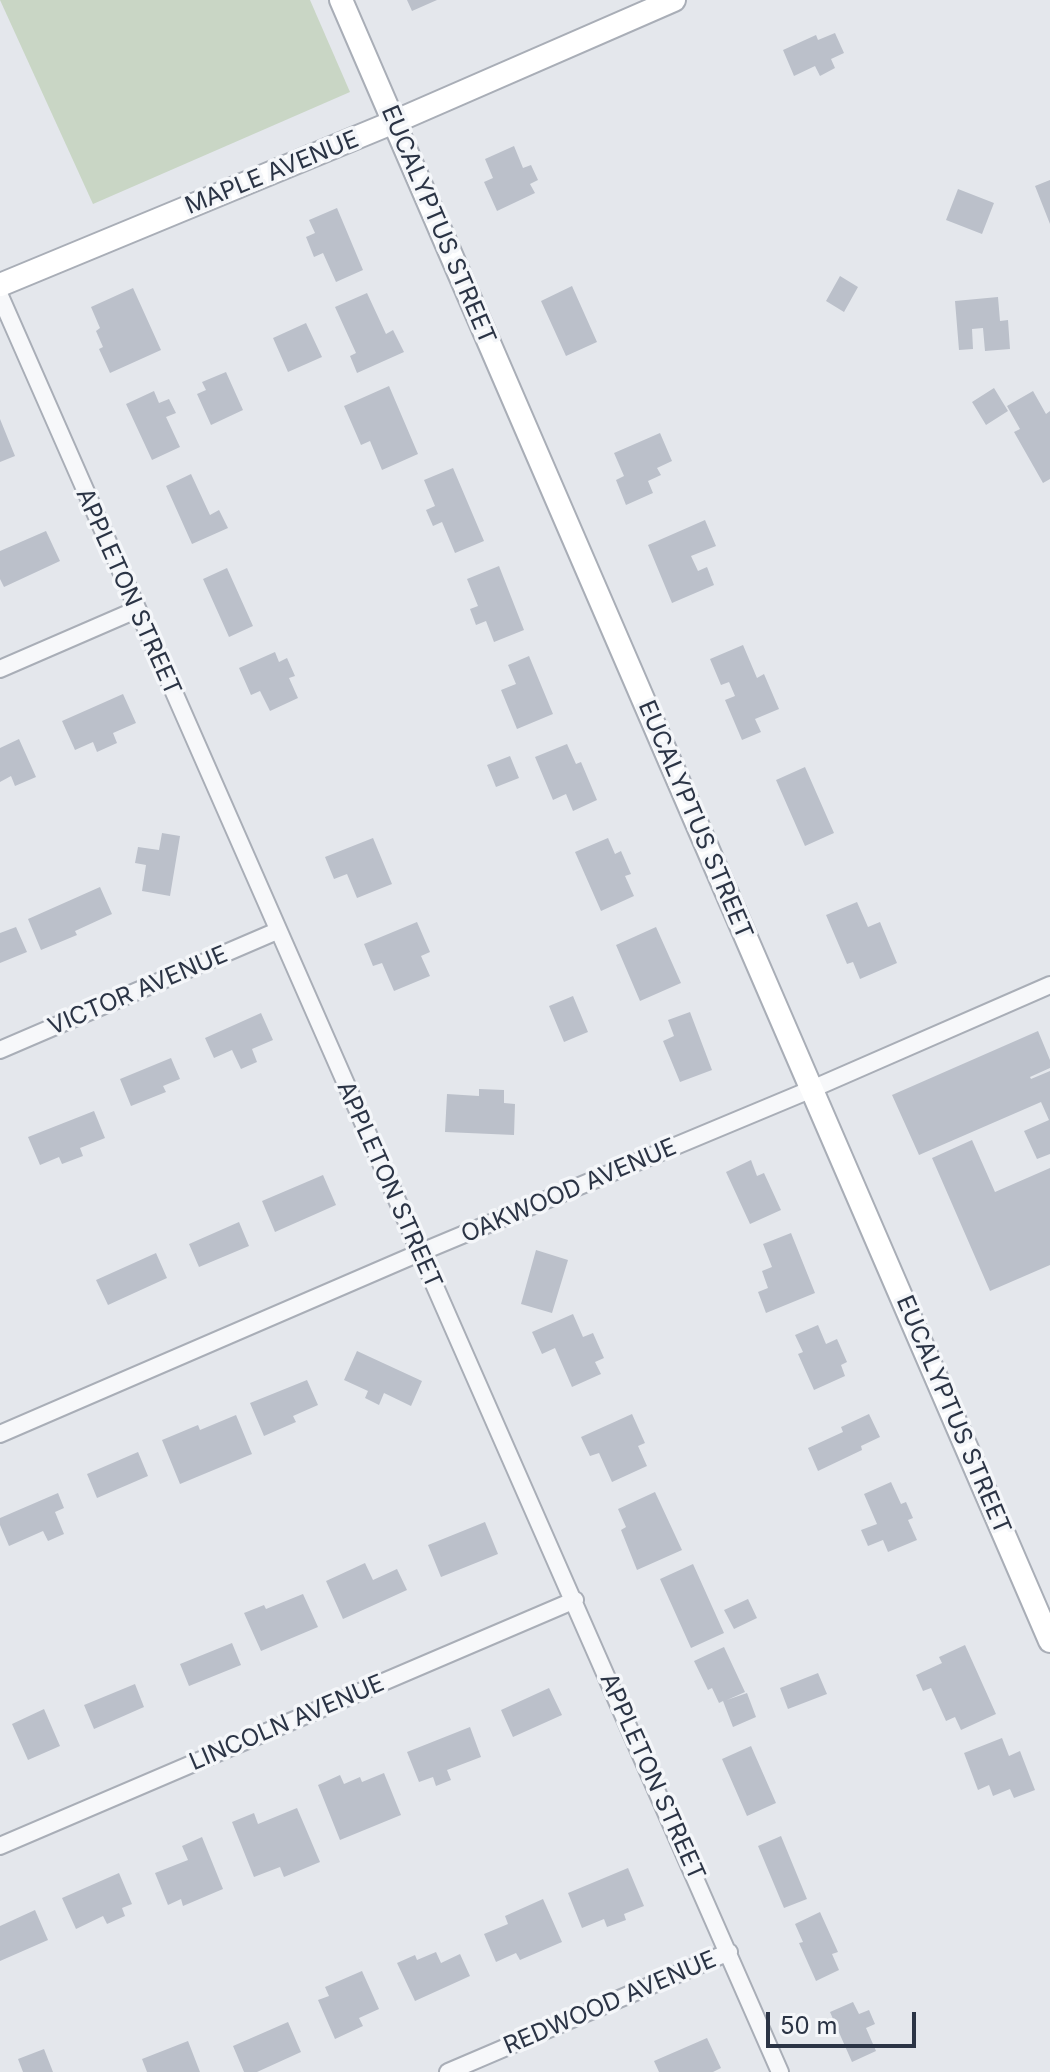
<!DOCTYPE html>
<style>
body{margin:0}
#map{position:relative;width:1050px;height:2072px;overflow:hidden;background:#e4e7ec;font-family:Inter,sans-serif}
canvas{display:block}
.scale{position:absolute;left:766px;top:2012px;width:150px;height:36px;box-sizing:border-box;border:4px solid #2b3445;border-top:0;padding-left:10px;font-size:24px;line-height:28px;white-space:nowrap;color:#2b3445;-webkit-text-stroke:6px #f4f6f9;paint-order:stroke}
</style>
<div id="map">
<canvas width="1050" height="2072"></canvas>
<div class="scale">50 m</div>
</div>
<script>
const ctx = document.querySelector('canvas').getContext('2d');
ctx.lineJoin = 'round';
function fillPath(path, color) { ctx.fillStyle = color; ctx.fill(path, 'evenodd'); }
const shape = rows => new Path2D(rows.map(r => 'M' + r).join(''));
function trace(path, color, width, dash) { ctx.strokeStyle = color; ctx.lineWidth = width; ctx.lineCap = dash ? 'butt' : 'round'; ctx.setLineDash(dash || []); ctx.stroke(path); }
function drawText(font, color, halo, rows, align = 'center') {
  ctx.font = font + ' Inter,sans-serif'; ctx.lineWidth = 7; ctx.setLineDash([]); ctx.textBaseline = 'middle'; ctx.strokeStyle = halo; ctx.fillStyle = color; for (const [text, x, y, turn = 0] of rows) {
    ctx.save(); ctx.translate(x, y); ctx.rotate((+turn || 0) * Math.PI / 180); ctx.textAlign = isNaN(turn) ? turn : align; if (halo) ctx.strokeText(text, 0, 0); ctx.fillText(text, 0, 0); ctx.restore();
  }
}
const green = shape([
 [0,0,310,0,350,92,93,204]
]);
const building = shape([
 [407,0,437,0,412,11],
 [835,33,844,53,831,59,835,68,820,76,815,66,794,76,783,50,816,35,818,40],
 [514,146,523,168,531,165,538,180,530,184,535,193,497,211,484,182,493,178,485,159],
 [1050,180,1050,224,1035,186],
 [958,189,994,203,982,234,946,220],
 [337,208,363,270,336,282,323,253,314,257,306,237,315,233,309,220],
 [840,276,858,287,844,312,826,301],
 [572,286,597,342,566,356,541,301],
 [133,288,161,350,110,373,99,349,103,347,96,331,100,328,91,307],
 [367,293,386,334,393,330,404,352,357,373,350,356,356,353,335,307],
 [998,297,1000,321,1008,320,1010,349,985,351,983,328,972,329,973,349,959,350,955,301],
 [306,323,322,357,288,372,273,338],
 [226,372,243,410,211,425,197,394,206,390,202,382],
 [389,386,418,454,382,470,370,441,361,445,344,406],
 [994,388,1008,411,986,425,972,402],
 [154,391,159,403,169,399,176,413,166,417,180,447,152,460,126,404],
 [1033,391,1046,414,1050,411,1050,479,1043,483,1014,432,1020,429,1007,406],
 [0,419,15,456,0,462],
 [660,433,672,461,657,468,661,475,648,481,653,493,626,505,616,480,624,476,614,453],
 [453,468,484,541,455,553,442,522,433,526,426,510,435,506,424,480],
 [191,474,210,515,219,510,228,528,192,544,166,486],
 [705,520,716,546,691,556,698,571,707,567,714,585,672,603,648,545],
 [46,531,60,561,4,587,0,579,0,551],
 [499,566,524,630,494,642,486,621,476,625,470,609,478,606,467,579],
 [227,568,253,626,229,637,203,579],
 [743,645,757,678,764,674,779,709,755,719,761,732,742,740,725,700,735,696,729,682,721,685,710,659],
 [275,652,279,662,287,658,295,676,289,678,298,698,270,711,260,691,251,695,239,668],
 [529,656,553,714,517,729,501,690,516,684,508,665],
 [123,694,136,723,113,733,117,743,97,752,93,742,75,750,62,721],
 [19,739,36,777,15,786,11,776,0,782,0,748],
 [567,744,576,764,581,762,597,800,573,811,566,794,553,800,535,757],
 [510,756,519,778,496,787,487,765],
 [805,767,834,833,805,846,776,780],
 [162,833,180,836,170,896,142,891,146,865,135,863,138,847,159,850],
 [373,838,392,884,357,898,347,874,334,879,325,857],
 [608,838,615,854,621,851,631,874,625,876,634,896,601,911,575,852],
 [100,887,112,914,75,931,77,935,41,950,28,919],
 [857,902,868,927,880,922,897,963,860,979,853,962,847,964,826,915],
 [417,922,430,952,421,956,430,976,394,991,382,963,373,966,364,944],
 [16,927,27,952,0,963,0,933],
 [656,927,681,983,640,1001,616,945],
 [573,996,588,1032,564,1042,549,1006],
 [690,1012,712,1070,680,1082,663,1041,674,1036,668,1020],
 [261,1013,273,1040,252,1049,257,1062,241,1069,232,1050,214,1058,205,1038],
 [1038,1031,1050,1060,1050,1068,1030,1077,1031,1079,1050,1071,1050,1154,1037,1159,1024,1131,1049,1120,1041,1102,919,1155,892,1095],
 [171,1058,180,1079,163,1086,166,1092,131,1106,120,1079],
 [479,1089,504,1090,504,1103,515,1104,514,1135,445,1132,447,1094,479,1096],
 [94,1111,105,1138,80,1148,83,1156,62,1164,59,1157,40,1165,28,1137],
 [972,1140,995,1192,1050,1168,1050,1265,990,1291,932,1158],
 [751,1160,757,1176,764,1173,781,1210,750,1224,726,1172],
 [323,1175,336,1205,275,1232,262,1201],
 [239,1222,249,1246,199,1267,189,1244],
 [791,1233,815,1293,766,1313,758,1292,768,1288,762,1271,772,1267,763,1244],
 [536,1250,568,1260,552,1313,521,1304],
 [156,1253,167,1278,108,1305,96,1280],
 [573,1314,583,1337,593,1333,604,1358,595,1362,601,1374,572,1387,555,1348,542,1354,532,1332],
 [818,1325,826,1344,837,1339,847,1362,841,1365,845,1376,814,1390,798,1354,803,1352,795,1335],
 [357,1351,422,1381,411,1406,384,1393,379,1405,365,1398,368,1391,344,1380],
 [307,1380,318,1405,293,1416,296,1422,264,1436,250,1403],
 [632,1414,645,1443,638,1446,647,1466,612,1482,599,1453,590,1456,581,1437],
 [869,1414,880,1437,861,1446,862,1450,818,1471,808,1448,843,1432,841,1427],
 [236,1415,252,1454,180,1484,162,1440,198,1425,200,1430],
 [138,1452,148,1476,97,1498,87,1474],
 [891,1482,901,1504,906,1502,913,1518,908,1520,917,1540,888,1552,883,1540,868,1546,861,1530,877,1524,864,1494],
 [655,1492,682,1550,637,1570,621,1530,626,1527,618,1509],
 [58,1493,64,1508,55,1512,64,1534,48,1541,43,1531,9,1546,0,1525,0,1518],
 [485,1522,498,1554,441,1577,428,1545],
 [365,1563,373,1580,397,1569,407,1590,343,1619,326,1581],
 [693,1564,724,1633,691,1648,660,1579],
 [303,1594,318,1627,261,1651,244,1613,264,1605,266,1609],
 [748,1599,757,1618,734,1629,724,1610],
 [232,1643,241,1665,189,1686,180,1664],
 [965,1645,996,1714,961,1730,955,1717,946,1721,931,1688,923,1691,916,1675,942,1663,939,1657],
 [724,1647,745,1692,727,1700,747,1693,756,1717,733,1727,723,1701,719,1703,712,1688,708,1690,694,1661],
 [818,1673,827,1694,788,1709,780,1688],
 [135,1684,144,1707,94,1729,84,1705],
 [549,1688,562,1715,513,1737,501,1710],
 [44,1709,60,1746,28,1760,12,1724],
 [470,1727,481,1757,447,1770,451,1780,436,1786,433,1777,419,1782,407,1752],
 [1002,1738,1009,1756,1020,1751,1035,1790,1014,1798,1010,1789,993,1796,989,1785,978,1790,964,1753],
 [751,1746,776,1803,747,1816,722,1759],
 [384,1773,401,1815,340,1840,318,1785,340,1775,344,1784,360,1777,362,1782],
 [297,1808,320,1862,284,1877,280,1867,254,1877,232,1822,254,1813,258,1824],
 [781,1836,807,1899,784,1908,758,1846],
 [202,1837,223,1889,183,1906,181,1899,168,1905,155,1873,188,1860,182,1846],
 [628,1868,644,1906,624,1914,626,1920,607,1927,604,1919,582,1928,568,1893],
 [119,1873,132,1904,122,1908,125,1916,107,1924,103,1916,76,1929,62,1898],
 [543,1899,562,1942,520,1960,516,1953,496,1962,484,1934,508,1924,505,1916],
 [35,1910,48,1940,0,1961,0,1926],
 [820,1912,838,1952,832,1954,839,1970,816,1981,799,1943,803,1942,795,1924],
 [436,1952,441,1963,460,1954,470,1976,415,2001,397,1963,415,1955,417,1960],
 [362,1971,379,2009,359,2018,363,2026,335,2039,318,2000,329,1996,325,1987],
 [853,2002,859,2014,869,2010,875,2024,866,2028,876,2051,852,2062,830,2012],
 [288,2022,301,2052,257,2072,244,2072,233,2046],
 [707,2038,721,2068,713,2072,659,2072,654,2061],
 [188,2041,200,2072,147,2072,142,2059],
 [44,2049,53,2072,23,2072,18,2059]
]);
const street = shape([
 [0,296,780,2072],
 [0,669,136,610],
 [0,1050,277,931],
 [0,1434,419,1253,812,1089,1050,985],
 [0,1846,575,1600],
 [448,2072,729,1952]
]);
const secondary = shape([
 [341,0,1050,1641],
 [0,285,394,122,674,0]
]);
const streetNames = [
 ["MAPLE AVENUE",272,173,-22],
 ["EUCALYPTUS STREET",438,225,67],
 ["APPLETON STREET",128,592,66],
 ["EUCALYPTUS STREET",695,820,67],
 ["VICTOR AVENUE",138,991,-23],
 ["APPLETON STREET",389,1185,66],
 ["OAKWOOD AVENUE",569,1191,-23],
 ["EUCALYPTUS STREET",953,1415,67],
 ["LINCOLN AVENUE",287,1723,-23],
 ["APPLETON STREET",652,1777,66],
 ["REDWOOD AVENUE",610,2003,-23]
];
fillPath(green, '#c9d6c5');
fillPath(building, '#bbc0ca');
trace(street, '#a9aeb7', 20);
trace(secondary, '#a9aeb7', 26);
trace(street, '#f7f8fa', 16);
trace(secondary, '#fff', 22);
drawText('24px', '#2b3445', '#f4f6f9', streetNames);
</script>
